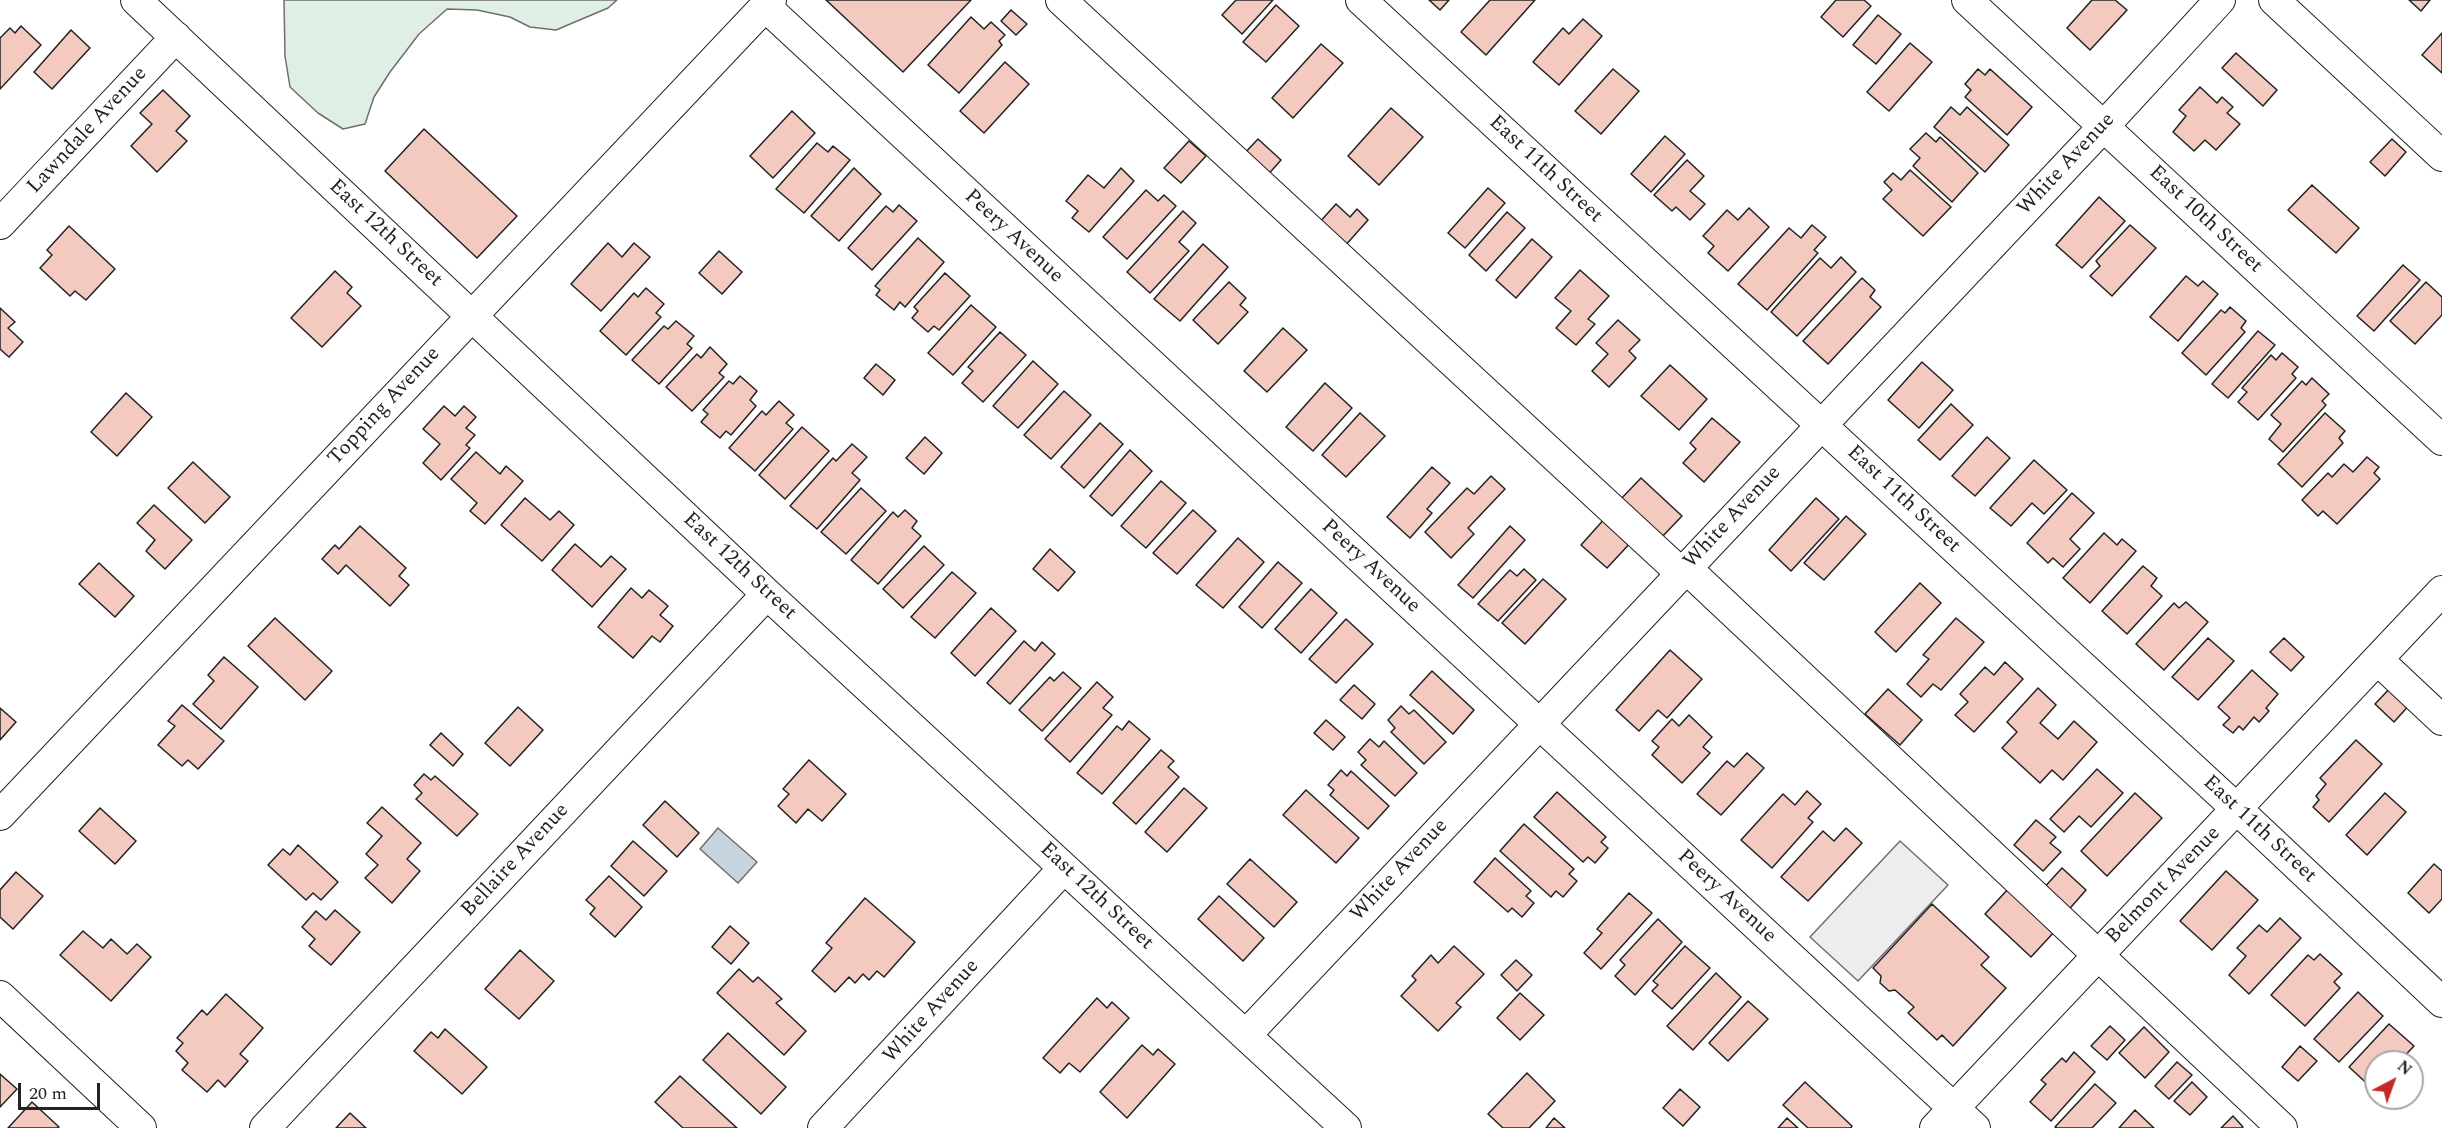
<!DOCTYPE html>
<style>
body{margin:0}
#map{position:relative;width:2442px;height:1128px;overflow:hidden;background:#fff;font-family:Spectral,serif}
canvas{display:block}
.north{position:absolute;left:2364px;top:1050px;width:60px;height:60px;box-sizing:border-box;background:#fff;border:2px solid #a7a7a7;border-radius:50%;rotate:41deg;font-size:16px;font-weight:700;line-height:24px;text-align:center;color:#222}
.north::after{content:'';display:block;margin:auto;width:21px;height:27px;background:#c62828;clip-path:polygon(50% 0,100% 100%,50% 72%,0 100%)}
.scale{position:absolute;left:18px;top:1083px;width:82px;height:27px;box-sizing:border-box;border:3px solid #222;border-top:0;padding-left:8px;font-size:18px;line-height:21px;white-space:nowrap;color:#222;-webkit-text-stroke:4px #fff;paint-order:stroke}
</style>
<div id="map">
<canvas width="2442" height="1128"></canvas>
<div class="north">N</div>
<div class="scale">20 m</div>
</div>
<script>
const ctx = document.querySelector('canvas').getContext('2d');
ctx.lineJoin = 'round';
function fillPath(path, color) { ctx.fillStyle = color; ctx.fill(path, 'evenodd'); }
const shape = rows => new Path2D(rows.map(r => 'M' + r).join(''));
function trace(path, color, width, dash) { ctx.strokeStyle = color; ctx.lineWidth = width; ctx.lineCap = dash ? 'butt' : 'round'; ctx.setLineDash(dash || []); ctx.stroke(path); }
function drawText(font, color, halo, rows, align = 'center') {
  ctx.font = font + ' Spectral,serif'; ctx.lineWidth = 4.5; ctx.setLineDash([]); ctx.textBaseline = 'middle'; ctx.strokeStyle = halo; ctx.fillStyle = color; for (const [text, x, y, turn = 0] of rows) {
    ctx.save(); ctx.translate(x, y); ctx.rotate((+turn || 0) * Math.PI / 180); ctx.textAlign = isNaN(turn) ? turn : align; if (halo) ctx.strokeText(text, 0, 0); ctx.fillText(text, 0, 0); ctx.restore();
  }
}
const green = shape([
 [284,0,617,0,608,8,556,30,530,27,510,17,477,10,447,9,419,34,390,72,374,97,365,124,343,129,318,113,290,87,285,56,284,0]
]);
const parking = shape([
 [1900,841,1948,885,1858,981,1810,937,1900,841]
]);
const water = shape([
 [718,828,757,862,738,883,700,849,718,828]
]);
const building = shape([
 [826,0,971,0,903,72,826,0],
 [1236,0,1273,0,1242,34,1222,15,1236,0],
 [1429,0,1449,0,1440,10,1429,0],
 [1490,0,1535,0,1486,55,1461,32,1490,0],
 [1836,0,1864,0,1871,6,1843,37,1821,17,1836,0],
 [2092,0,2115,0,2127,10,2090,50,2067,28,2092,0],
 [2409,0,2430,0,2421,11,2409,0],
 [1276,5,1299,26,1266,62,1243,42,1276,5],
 [1011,10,1027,24,1016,35,1001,21,1011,10],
 [1878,15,1901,34,1876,64,1853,45,1878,15],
 [971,17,984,29,991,22,1005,35,999,41,1002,45,959,93,928,65,971,17],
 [1583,19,1602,36,1559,85,1533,62,1563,28,1569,34,1583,19],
 [21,26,41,45,0,89,0,38,10,28,15,33,21,26],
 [71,30,90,48,52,89,34,72,71,30],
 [2442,33,2442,73,2422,55,2442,33],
 [1910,43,1932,62,1889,111,1867,92,1910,43],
 [1321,44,1343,63,1293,118,1272,98,1321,44],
 [2236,53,2277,90,2263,106,2222,68,2236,53],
 [1005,62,1029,84,984,133,960,111,1005,62],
 [1613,69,1639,91,1601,134,1575,111,1613,69],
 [1978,69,1985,75,1990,69,2032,107,2007,135,1965,97,1971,90,1965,84,1978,69],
 [2200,87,2217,103,2222,97,2233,107,2227,113,2240,124,2216,150,2205,140,2194,151,2173,132,2186,116,2179,110,2200,87],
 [163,90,190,116,176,131,187,141,157,172,131,146,152,124,140,113,163,90],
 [1951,107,1960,115,1967,107,2009,145,1985,172,1934,127,1951,107],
 [1391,108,1423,137,1379,185,1348,156,1391,108],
 [792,111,815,133,773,178,750,156,792,111],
 [424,129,517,216,477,258,385,171,424,129],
 [1926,133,1936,142,1940,137,1978,173,1952,202,1913,166,1920,158,1910,149,1926,133],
 [1665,136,1685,154,1651,192,1631,174,1665,136],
 [1258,139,1281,160,1266,177,1243,155,1258,139],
 [2392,139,2406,152,2385,176,2370,162,2392,139],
 [1189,141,1206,156,1181,183,1164,168,1189,141],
 [817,143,828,152,833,146,850,160,804,213,776,189,817,143],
 [1687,160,1704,176,1690,191,1705,204,1690,220,1676,207,1672,211,1654,195,1687,160],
 [854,168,881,194,839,241,811,216,854,168],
 [1121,168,1134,181,1089,232,1072,218,1078,211,1066,201,1088,175,1104,188,1121,168],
 [1910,170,1951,207,1923,236,1883,199,1892,190,1884,182,1893,173,1901,180,1910,170],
 [2312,185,2359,228,2336,253,2288,210,2312,185],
 [1488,188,1505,203,1465,248,1448,233,1488,188],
 [1146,190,1158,201,1164,195,1176,206,1127,259,1103,237,1146,190],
 [2099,197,2125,221,2082,268,2056,245,2099,197],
 [1336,204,1350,217,1357,209,1368,220,1344,247,1318,224,1336,204],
 [899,205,917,221,872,270,848,248,886,206,893,212,899,205],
 [1749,208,1769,227,1728,271,1708,253,1714,246,1703,236,1727,210,1738,220,1749,208],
 [1183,211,1196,223,1179,242,1189,251,1150,293,1127,272,1183,211],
 [1507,212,1525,228,1486,271,1469,255,1507,212],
 [1812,225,1826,237,1814,250,1818,253,1767,310,1738,284,1789,228,1801,238,1812,225],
 [2130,225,2156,248,2112,296,2090,276,2100,266,2096,261,2130,225],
 [69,226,115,269,86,300,75,291,70,296,40,268,52,255,47,250,69,226],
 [918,238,944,262,905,307,900,302,894,310,876,295,880,290,875,286,918,238],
 [1532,239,1552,257,1516,298,1496,280,1532,239],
 [608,243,622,257,634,243,650,257,601,311,571,284,608,243],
 [1203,244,1228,267,1180,321,1154,299,1203,244],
 [719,251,742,272,722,294,699,273,719,251],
 [1841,257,1856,272,1797,336,1771,312,1820,258,1831,268,1841,257],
 [2403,265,2420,280,2374,331,2357,316,2403,265],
 [1580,270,1609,296,1588,319,1595,324,1576,345,1556,328,1571,311,1555,298,1580,270],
 [335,271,352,287,347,293,361,306,322,347,291,318,335,271],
 [945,273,970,296,939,330,934,326,928,332,912,318,918,311,914,307,945,273],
 [2186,276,2198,286,2203,281,2218,294,2178,341,2150,317,2186,276],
 [1862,278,1875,290,1870,297,1881,307,1828,364,1803,341,1862,278],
 [1229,282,1246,298,1240,305,1248,312,1218,344,1193,320,1229,282],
 [2426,282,2442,297,2442,315,2415,344,2390,321,2426,282],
 [646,288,664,304,656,313,661,317,626,355,600,331,634,293,638,297,646,288],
 [971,305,996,327,953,375,928,353,971,305],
 [2230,307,2246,321,2241,328,2245,332,2206,375,2182,353,2221,310,2225,313,2230,307],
 [0,308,15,322,8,328,23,342,9,357,0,349,0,308],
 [1618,320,1640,340,1629,351,1636,358,1609,387,1592,371,1608,354,1596,343,1618,320],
 [676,321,694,336,687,344,692,348,659,384,632,360,664,326,668,329,676,321],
 [1283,328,1307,350,1267,392,1244,371,1283,328],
 [2258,331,2275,345,2228,398,2212,384,2258,331],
 [1000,332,1026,355,983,402,962,383,973,371,968,367,1000,332],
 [710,347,727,364,719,373,724,377,692,411,666,387,697,354,701,358,710,347],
 [2282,353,2298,367,2292,374,2296,378,2258,420,2238,402,2247,392,2242,388,2271,355,2276,360,2282,353],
 [1033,361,1058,384,1018,428,993,406,1033,361],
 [1922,362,1953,390,1919,428,1888,400,1922,362],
 [876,364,895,380,883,395,864,378,876,364],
 [1670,365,1707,399,1679,430,1641,396,1670,365],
 [740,376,757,391,750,400,756,406,731,435,726,431,720,438,701,422,708,414,703,410,729,381,733,384,740,376],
 [2312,378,2329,394,2322,401,2326,405,2283,452,2269,439,2281,424,2271,415,2302,381,2306,385,2312,378],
 [1325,383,1352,408,1313,451,1286,427,1325,383],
 [1064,391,1091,415,1051,459,1024,435,1064,391],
 [126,393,152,417,117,456,91,432,126,393],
 [779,401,794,415,786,423,793,429,755,471,729,448,762,411,766,415,779,401],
 [1951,404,1973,425,1940,460,1918,440,1951,404],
 [444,406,455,416,464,406,476,417,466,428,475,435,466,445,470,448,441,480,423,463,440,444,423,429,444,406],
 [1360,413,1385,436,1346,477,1322,455,1360,413],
 [2325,413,2345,431,2339,438,2343,443,2302,487,2278,464,2325,413],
 [1712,418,1740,442,1704,482,1683,463,1696,449,1690,443,1712,418],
 [1100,423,1123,444,1084,488,1061,467,1100,423],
 [802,427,829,451,785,499,759,475,802,427],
 [925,437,942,453,924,474,906,458,925,437],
 [1987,437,2010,458,1975,496,1952,476,1987,437],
 [852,444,867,457,852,473,860,480,817,529,790,506,833,458,836,461,852,444],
 [1130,450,1152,471,1112,516,1090,496,1130,450],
 [476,452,500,474,506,466,523,481,485,524,470,511,477,503,451,479,476,452],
 [2367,457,2379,467,2374,473,2380,479,2337,524,2323,511,2318,516,2302,500,2328,473,2332,477,2344,464,2353,472,2367,457],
 [2034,460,2067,490,2044,514,2032,503,2011,526,1990,508,2034,460],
 [193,462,230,497,205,523,168,488,193,462],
 [1432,467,1450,483,1427,509,1432,513,1410,538,1387,517,1432,467],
 [1491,476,1505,489,1468,528,1474,534,1451,558,1425,532,1467,488,1474,494,1491,476],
 [1641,478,1682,516,1659,540,1619,501,1641,478],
 [1161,481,1186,503,1146,548,1121,526,1161,481],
 [861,488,886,511,846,554,821,532,861,488],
 [2072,493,2094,513,2070,539,2080,549,2063,567,2053,558,2048,563,2027,543,2072,493],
 [525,498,550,520,559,511,574,525,542,561,501,525,525,498],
 [1816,498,1839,519,1791,571,1769,550,1816,498],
 [154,505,192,540,165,569,146,551,155,540,137,523,154,505],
 [905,510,917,521,912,528,921,536,878,584,851,560,893,512,898,517,905,510],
 [1193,510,1216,531,1177,574,1153,553,1193,510],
 [1607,516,1633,540,1607,568,1581,545,1607,516],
 [1846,516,1866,534,1824,580,1804,563,1846,516],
 [360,526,406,568,399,576,409,585,390,606,346,565,338,574,322,559,335,545,339,549,360,526],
 [1510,526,1525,540,1473,598,1458,585,1510,526],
 [2104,533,2117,545,2122,539,2136,551,2090,603,2063,578,2104,533],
 [1238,538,1264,562,1223,608,1196,585,1238,538],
 [575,544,601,567,611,556,626,569,592,607,552,570,575,544],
 [924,546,944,565,903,608,883,589,924,546],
 [1050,549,1075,572,1058,591,1033,569,1050,549],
 [1278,562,1302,583,1262,628,1239,607,1278,562],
 [99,563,134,596,115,617,79,584,99,563],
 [2143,566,2157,578,2151,586,2162,596,2127,634,2102,611,2143,566],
 [1524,569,1536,580,1498,621,1478,604,1510,570,1517,576,1524,569],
 [952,572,976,593,935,638,911,617,952,572],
 [1543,579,1566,599,1525,644,1502,623,1543,579],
 [1920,583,1941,603,1896,652,1875,632,1920,583],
 [631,588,642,598,649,590,668,606,660,615,673,626,660,642,652,636,633,658,598,627,631,588],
 [1311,589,1337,613,1301,653,1275,629,1311,589],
 [2186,602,2208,622,2164,670,2136,644,2174,603,2179,608,2186,602],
 [991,608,1016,631,975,676,951,653,991,608],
 [275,618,332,671,305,700,248,646,275,618],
 [1956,618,1984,642,1941,690,1933,684,1921,697,1907,684,1929,659,1923,655,1956,618],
 [1346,619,1373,644,1336,683,1309,659,1346,619],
 [2208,638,2234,661,2198,700,2172,677,2208,638],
 [2284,638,2304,657,2291,671,2270,652,2284,638],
 [1024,641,1035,651,1042,642,1055,654,1010,704,987,683,1024,641],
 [1670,650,1702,679,1667,718,1658,710,1639,731,1616,710,1670,650],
 [224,657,258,687,221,729,193,704,214,681,208,675,224,657],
 [2005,662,2023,679,1974,732,1955,715,1968,702,1960,694,1985,667,1994,675,2005,662],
 [2252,670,2278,694,2266,708,2269,711,2259,722,2254,717,2243,730,2239,726,2233,733,2223,725,2230,718,2218,707,2252,670],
 [1432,671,1474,710,1453,734,1410,695,1432,671],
 [1063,672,1081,688,1042,731,1019,710,1050,677,1054,681,1063,672],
 [1097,682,1113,697,1103,708,1112,715,1070,762,1045,739,1097,682],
 [1354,685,1375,704,1362,719,1340,700,1354,685],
 [2393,685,2412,702,2394,722,2375,704,2393,685],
 [2038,688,2056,705,2040,723,2058,739,2074,721,2097,742,2063,780,2052,770,2040,783,2002,748,2017,732,2007,722,2038,688],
 [1888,689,1922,720,1900,745,1865,714,1888,689],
 [182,705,224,741,198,769,188,760,182,766,158,745,175,726,168,721,182,705],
 [1401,706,1409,714,1414,710,1446,742,1424,764,1391,732,1395,728,1388,720,1401,706],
 [518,707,543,730,510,766,485,743,518,707],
 [0,708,16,722,0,740,0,708],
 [1689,715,1712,737,1703,747,1710,753,1682,783,1652,755,1659,747,1652,741,1672,719,1679,726,1689,715],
 [1326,720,1345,737,1333,750,1314,733,1326,720],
 [1129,721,1150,739,1102,794,1077,773,1117,726,1122,730,1129,721],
 [441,733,463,754,453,766,430,745,441,733],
 [1370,739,1379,747,1384,741,1417,773,1395,796,1361,765,1366,760,1358,752,1370,739],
 [2356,740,2382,764,2329,822,2313,807,2319,800,2316,796,2326,784,2320,778,2356,740],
 [1161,750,1174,761,1168,767,1179,777,1136,824,1113,803,1161,750],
 [1747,753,1764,768,1721,815,1697,794,1727,761,1734,767,1747,753],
 [809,760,846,794,822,821,808,809,796,823,778,806,789,794,783,789,809,760],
 [2097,769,2123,793,2091,827,2079,816,2064,832,2050,819,2097,769],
 [1341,770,1347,776,1351,771,1389,806,1368,829,1330,795,1334,790,1328,785,1341,770],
 [424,774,431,780,435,776,478,814,457,836,416,799,422,793,414,785,424,774],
 [1184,788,1207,808,1167,852,1145,832,1184,788],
 [1306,790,1359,838,1336,863,1283,815,1306,790],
 [1807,791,1821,804,1808,818,1813,822,1772,868,1741,840,1783,794,1795,805,1807,791],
 [1557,792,1606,837,1601,842,1608,848,1595,863,1588,857,1583,862,1534,817,1557,792],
 [2135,793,2162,818,2107,876,2081,851,2135,793],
 [2385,793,2406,812,2367,855,2346,835,2385,793],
 [665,801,699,833,677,857,643,825,665,801],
 [382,807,421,843,407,859,420,871,392,903,365,878,378,865,366,854,382,836,367,823,382,807],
 [100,808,136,841,115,864,79,831,100,808],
 [2036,820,2056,837,2050,843,2061,852,2043,871,2014,845,2036,820],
 [1524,824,1574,869,1569,874,1577,881,1563,897,1556,891,1551,897,1500,851,1524,824],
 [1846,828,1862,843,1808,901,1781,877,1823,831,1834,841,1846,828],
 [633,841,667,871,644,896,611,866,633,841],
 [298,845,338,882,321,900,313,893,306,900,268,865,283,849,290,855,298,845],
 [1495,858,1531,891,1526,896,1534,903,1522,917,1512,908,1508,912,1474,882,1495,858],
 [1250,859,1297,902,1274,927,1227,884,1250,859],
 [2434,864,2442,871,2442,899,2429,913,2408,893,2434,864],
 [2062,868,2086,890,2065,914,2041,891,2062,868],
 [2226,871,2258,900,2212,950,2180,921,2226,871],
 [16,872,43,896,13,929,0,917,0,890,16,872],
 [609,876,642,907,615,937,590,914,595,908,586,900,609,876],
 [2009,888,2055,931,2031,957,1985,914,2009,888],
 [1629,893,1652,913,1601,969,1584,953,1602,933,1597,929,1629,893],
 [1219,896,1264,938,1243,961,1198,919,1219,896],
 [865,898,915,942,884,977,877,971,869,980,863,974,855,983,849,977,835,992,812,971,832,948,826,943,865,898],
 [1932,904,1989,957,1981,965,2006,988,1953,1046,1942,1035,1937,1040,1908,1013,1914,1007,1895,990,1889,991,1880,983,1881,976,1873,968,1932,904],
 [335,910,360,932,331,965,309,946,315,939,302,927,316,911,326,920,335,910],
 [2280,918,2301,938,2249,994,2229,975,2246,956,2237,948,2259,925,2267,932,2280,918],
 [1658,919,1682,942,1635,995,1615,976,1625,965,1620,960,1658,919],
 [730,926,749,943,731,964,712,947,730,926],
 [83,931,103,948,111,939,127,954,137,944,151,957,111,1001,60,955,83,931],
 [1454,946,1484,974,1456,1003,1461,1007,1438,1031,1401,996,1416,980,1412,976,1431,955,1438,963,1454,946],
 [1685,946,1710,968,1672,1009,1652,991,1658,985,1653,981,1685,946],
 [520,950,554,981,519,1019,485,989,520,950],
 [2320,954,2342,974,2334,982,2340,988,2305,1026,2271,995,2308,955,2314,960,2320,954],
 [1516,960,1532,975,1517,991,1501,975,1516,960],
 [739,969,753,982,758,977,782,999,776,1003,806,1031,784,1055,717,993,739,969],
 [1716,973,1741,997,1693,1050,1667,1026,1716,973],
 [2358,992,2383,1016,2339,1062,2314,1039,2358,992],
 [1520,993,1544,1015,1520,1040,1497,1018,1520,993],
 [226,994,263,1028,240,1054,248,1061,225,1087,218,1080,207,1092,182,1070,188,1063,176,1051,183,1043,177,1038,202,1010,207,1015,226,994],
 [1097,998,1107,1008,1112,1002,1129,1018,1080,1072,1069,1063,1060,1073,1043,1058,1097,998],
 [1748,1001,1768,1019,1728,1061,1709,1043,1748,1001],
 [2389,1024,2414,1046,2399,1062,2376,1062,2376,1087,2373,1089,2349,1067,2389,1024],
 [2110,1026,2125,1040,2107,1060,2091,1046,2110,1026],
 [2144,1027,2169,1052,2145,1078,2119,1053,2144,1027],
 [445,1029,487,1067,462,1094,414,1051,431,1032,438,1038,445,1029],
 [728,1033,786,1087,761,1114,703,1060,728,1033],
 [1142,1045,1153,1055,1158,1049,1175,1064,1127,1118,1100,1092,1142,1045],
 [2300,1046,2317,1061,2298,1081,2282,1067,2300,1046],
 [2074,1052,2095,1072,2051,1121,2030,1102,2046,1084,2041,1080,2062,1058,2066,1062,2074,1052],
 [2177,1062,2192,1075,2169,1099,2155,1086,2177,1062],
 [1527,1073,1555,1101,1529,1128,1503,1128,1488,1114,1527,1073],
 [0,1074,17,1089,0,1107,0,1074],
 [680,1076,737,1128,683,1128,655,1102,680,1076],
 [1805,1082,1852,1126,1851,1128,1808,1128,1783,1105,1805,1082],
 [2192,1082,2207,1097,2190,1115,2174,1101,2192,1082],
 [2095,1084,2116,1103,2092,1128,2057,1128,2055,1127,2095,1084],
 [1680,1089,1700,1107,1683,1126,1663,1108,1680,1089],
 [32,1102,59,1127,57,1128,8,1128,32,1102],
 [2135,1110,2154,1128,2119,1128,2135,1110],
 [350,1113,366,1128,336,1128,350,1113],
 [2233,1116,2243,1127,2242,1128,2221,1128,2233,1116],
 [1554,1118,1565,1128,1546,1128,1554,1118],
 [1787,1118,1798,1128,1778,1128,1787,1118]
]);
const minor = shape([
 [136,0,767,594,1346,1128],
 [1061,0,1681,573],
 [1361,0,2238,810,2442,1002],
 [1967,0,2442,440],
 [2274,0,2442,156],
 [765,6,1975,1128],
 [0,224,176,37],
 [1686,568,2282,1128],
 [2378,660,2442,720],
 [0,815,771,0],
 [0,996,141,1128],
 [1246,1035,2104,126,2220,0],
 [265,1128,767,594],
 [823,1128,1064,868],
 [1935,1128,2442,591]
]);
const streetNames = [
 ["Lawndale Avenue",88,131,-47],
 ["White Avenue",2067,165,-47],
 ["East 11th Street",1545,170,43],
 ["East 10th Street",2205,220,43],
 ["East 12th Street",385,234,43],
 ["Peery Avenue",1013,237,43],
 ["Topping Avenue",385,407,-47],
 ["East 11th Street",1903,500,43],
 ["White Avenue",1733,518,-47],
 ["East 12th Street",739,567,43],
 ["Peery Avenue",1370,567,43],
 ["East 11th Street",2259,830,43],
 ["Bellaire Avenue",516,861,-47],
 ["White Avenue",1400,871,-47],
 ["Belmont Avenue",2164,886,-46],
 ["East 12th Street",1096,897,43],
 ["Peery Avenue",1726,897,43],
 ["White Avenue",932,1012,-48]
];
fillPath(green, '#e0efe3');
trace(green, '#6f6f6f', 1.5);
fillPath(parking, '#ededed');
trace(parking, '#6f6f6f', 1.5);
fillPath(water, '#c7d3dd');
trace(water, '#6f6f6f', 1.5);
fillPath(building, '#f3c9c0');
trace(building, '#222', 1.5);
trace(minor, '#222', 32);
trace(minor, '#fff', 30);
drawText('21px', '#222', '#fff', streetNames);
</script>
